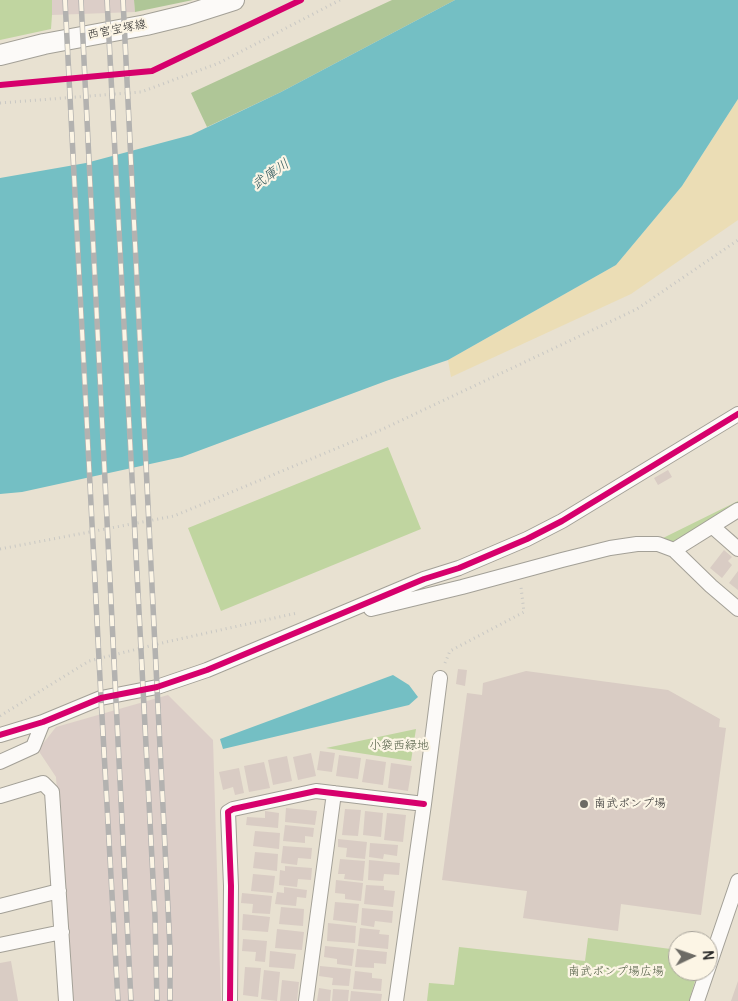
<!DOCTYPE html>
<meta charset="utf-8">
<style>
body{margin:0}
#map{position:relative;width:738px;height:1001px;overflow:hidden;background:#e8e1d1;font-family:Pangolin,sans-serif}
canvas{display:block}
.north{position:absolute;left:668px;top:931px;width:50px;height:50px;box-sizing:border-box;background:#fcf5e5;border:1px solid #a8a49b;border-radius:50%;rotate:87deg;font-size:14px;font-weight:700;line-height:20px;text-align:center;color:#2b2b2b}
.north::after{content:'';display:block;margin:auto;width:18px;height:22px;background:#6d6b65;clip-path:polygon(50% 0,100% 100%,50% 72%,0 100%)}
</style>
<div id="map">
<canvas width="738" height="1001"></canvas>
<div class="north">N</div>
</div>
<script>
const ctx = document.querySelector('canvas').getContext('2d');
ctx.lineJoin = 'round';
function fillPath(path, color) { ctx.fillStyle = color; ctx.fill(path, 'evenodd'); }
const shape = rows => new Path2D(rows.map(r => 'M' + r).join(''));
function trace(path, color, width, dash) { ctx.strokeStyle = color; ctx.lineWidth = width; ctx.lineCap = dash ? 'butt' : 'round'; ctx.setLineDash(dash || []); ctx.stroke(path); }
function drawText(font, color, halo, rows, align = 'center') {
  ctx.font = font + ' Pangolin,"Klee One",sans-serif'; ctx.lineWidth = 4.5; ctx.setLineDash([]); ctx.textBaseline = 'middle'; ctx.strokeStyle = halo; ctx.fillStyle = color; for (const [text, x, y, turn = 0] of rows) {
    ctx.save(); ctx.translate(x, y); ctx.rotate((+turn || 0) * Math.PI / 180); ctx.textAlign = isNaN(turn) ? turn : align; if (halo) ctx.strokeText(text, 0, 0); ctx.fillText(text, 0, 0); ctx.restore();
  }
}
const industrial = shape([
 [52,0,134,0,135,12,52,15],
 [168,695,213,740,221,1001,71,1001,56,777,38,750,56,727]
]);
const green = shape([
 [0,0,52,0,52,15,51,29,0,40],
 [388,447,421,529,221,611,188,528],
 [738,501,738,504,674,545,661,539],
 [416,729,411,761,326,748],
 [588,938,678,950,678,971,698,971,689,1001,427,1001,429,983,454,985,459,947,585,961]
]);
const forest = shape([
 [134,0,193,0,135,12],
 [392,0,455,0,281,92,207,127,191,93]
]);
const sand = shape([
 [738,99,738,220,631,294,451,377,448,360,616,265,682,186]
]);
const water = shape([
 [455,0,738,0,738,99,682,186,616,265,448,360,386,381,182,457,22,492,0,494,0,178,86,163,191,135,281,92],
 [393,675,409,685,418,697,409,705,223,749,220,739]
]);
const building = shape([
 [668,470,672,477,658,485,654,478],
 [724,550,732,557,728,561,732,565,722,578,710,568],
 [738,571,738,590,729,583],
 [458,669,467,670,465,686,456,684],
 [526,671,668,690,720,719,719,727,726,728,701,915,621,904,618,931,523,918,527,891,442,880,467,693,482,695,483,683],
 [320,751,335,753,332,772,317,770],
 [311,753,316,776,298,780,293,757],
 [339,755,361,758,358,779,336,776],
 [287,756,292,781,273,785,268,760],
 [366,759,386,762,383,785,362,782],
 [264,762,270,788,249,792,244,766],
 [391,763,412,766,408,791,388,788],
 [239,768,244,793,235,795,233,787,223,790,219,772],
 [286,808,317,811,315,825,285,822],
 [345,809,361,810,358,836,342,835],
 [265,811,279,813,278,828,246,825,247,817,265,818],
 [365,811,383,813,381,837,363,835],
 [387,813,406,815,403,842,384,840],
 [285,825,314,828,313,837,305,836,305,843,283,841],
 [255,831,280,833,279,849,253,846],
 [338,839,367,842,365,859,346,857,347,848,338,847],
 [370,843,398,845,397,856,384,854,383,859,369,857],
 [283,846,312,848,311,859,298,858,297,865,281,863],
 [255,852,278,854,277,871,253,868],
 [340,859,365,861,363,881,344,879,345,874,338,874],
 [369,860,400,863,399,875,384,874,383,881,368,880],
 [285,866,312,868,311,880,298,879,297,887,279,885,280,870,285,871],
 [253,874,275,876,273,893,251,891],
 [336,880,363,883,361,901,345,899,345,894,335,893],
 [366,885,384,886,384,890,395,891,393,907,364,904],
 [284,887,307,890,306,898,297,897,296,906,275,904,277,892,284,893],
 [242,893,272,896,270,914,252,913,253,904,241,903],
 [335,902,359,904,357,923,333,920],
 [281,907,304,909,303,926,279,924],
 [362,908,393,911,392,923,375,921,374,927,361,925],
 [243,914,270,917,268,932,242,930],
 [328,923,356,926,355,943,327,941],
 [360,928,380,930,379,934,389,935,388,949,358,946],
 [277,929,304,932,302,950,275,948],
 [243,939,267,941,265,962,255,961,256,952,242,951],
 [325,946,354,949,352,966,337,964,337,959,324,957],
 [357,949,387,952,386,964,374,963,374,968,355,967],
 [270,951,296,954,294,969,269,967],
 [11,961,18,1001,0,1001,0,963],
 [320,966,351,969,349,986,332,985,333,978,319,976],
 [245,967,261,968,258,997,243,995],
 [264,970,280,972,277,1001,261,999],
 [355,971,372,973,372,978,382,979,381,991,353,989],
 [282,980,299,982,297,1001,280,1001],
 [738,981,738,1001,731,1001],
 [319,988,331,990,330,1001,317,1001],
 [333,989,349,990,348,1001,332,1001],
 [351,991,382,994,381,1001,350,1001]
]);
const path = shape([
 [0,103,141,92,219,63,340,0],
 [0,549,174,516,383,429,637,309,738,240],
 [445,663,450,651,524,612,521,587],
 [0,716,89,661,166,642,297,613]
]);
const minor = shape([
 [713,527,738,549],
 [674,550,738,510],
 [371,609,462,587,562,560,610,548,637,544,658,544,674,550,711,586,738,609],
 [0,735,43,722,101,698,157,687,207,670,424,579,459,568,527,539,562,521,738,414],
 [0,762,33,747,43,722],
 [0,796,43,783,52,792,66,1001],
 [0,906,59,891],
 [0,945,62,932],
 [230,1001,231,886,228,812,233,809,316,791,424,804],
 [306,1001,334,793],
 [396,1001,424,804,440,678],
 [697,1001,738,881]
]);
const secondary = shape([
 [0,55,44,44,146,25,187,15,234,0]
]);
const rail = shape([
 [65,0,101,698,118,1001],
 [81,0,131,1001],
 [107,0,155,917,157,1001],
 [123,0,157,687,170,948,170,1001]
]);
const cycleway = shape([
 [0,85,152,71,301,0],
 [0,735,43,722,101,698,157,687,207,670,424,579,459,568,527,539,562,521,738,414],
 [230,1001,231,886,228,812,233,809,316,791,424,804]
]);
const markers = [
 [584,804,5,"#6d6b65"]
];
const streetNames = [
 ["西宮宝塚線",117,30,-11]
];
const parkNames = [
 ["小袋西緑地",399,746],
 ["南武ポンプ場広場",616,972]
];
const poiNames = [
 ["南武ポンプ場",594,804]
];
const waterNames = [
 ["武庫川",271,175,-35]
];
fillPath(industrial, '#dccec8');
fillPath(green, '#c0d5a0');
fillPath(forest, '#afc697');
fillPath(sand, '#ebddb5');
fillPath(water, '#74bfc4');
fillPath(building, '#d9ccc4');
trace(minor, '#a3a097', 16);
trace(secondary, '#a3a097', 22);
trace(path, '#c9c8c4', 3, [1, 4]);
trace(minor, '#fcfaf8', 14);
trace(secondary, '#fcfaf8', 20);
trace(rail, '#b3b2b0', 5.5);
trace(rail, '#fcf5e5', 4, [11]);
trace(cycleway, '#d6006c', 6);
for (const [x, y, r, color] of markers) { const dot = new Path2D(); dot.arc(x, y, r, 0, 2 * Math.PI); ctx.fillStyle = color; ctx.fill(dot); trace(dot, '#fcf5e5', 2); }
drawText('12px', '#2b2b2b', '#fcf5e5', streetNames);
drawText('12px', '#4e5b42', '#fcf5e5', parkNames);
drawText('12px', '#2b2b2b', '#fcf5e5', poiNames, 'left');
drawText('italic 14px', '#335a5e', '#fcf5e5', waterNames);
</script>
